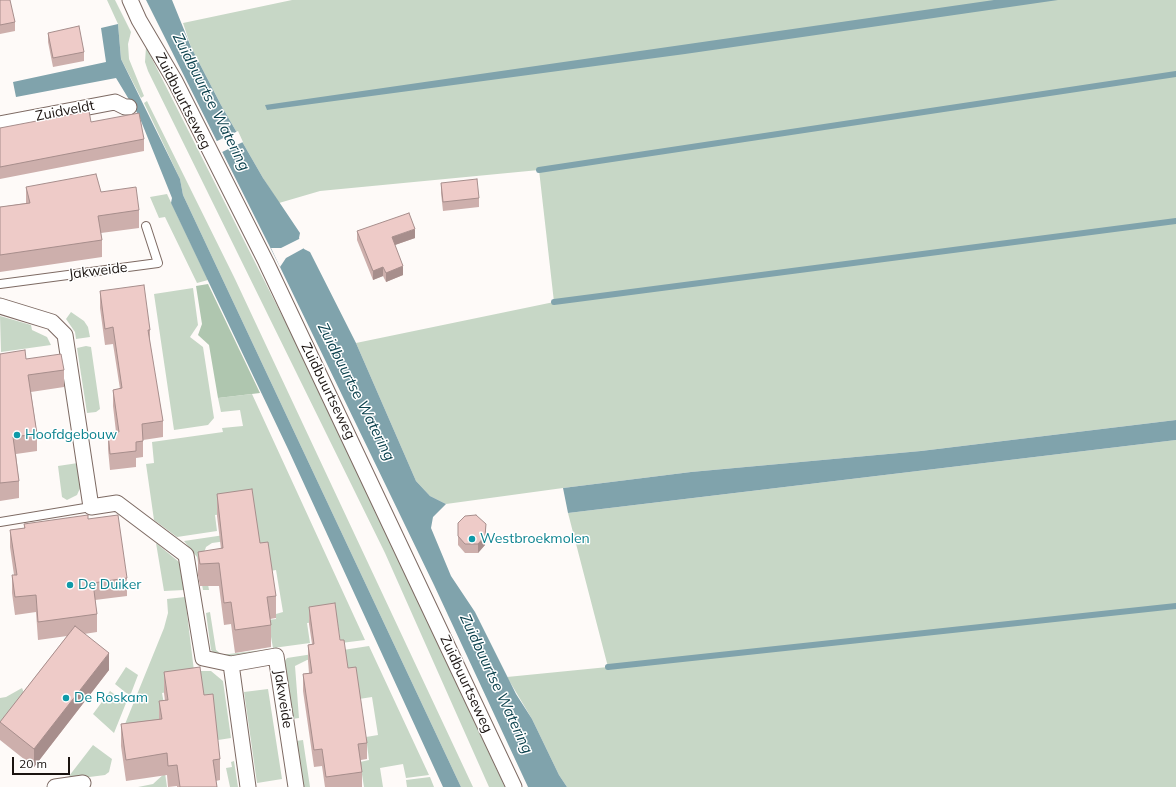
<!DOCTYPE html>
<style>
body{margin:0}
#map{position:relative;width:1176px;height:787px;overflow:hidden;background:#fefaf8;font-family:Mulish,sans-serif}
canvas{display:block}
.scale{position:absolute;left:12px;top:757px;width:58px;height:18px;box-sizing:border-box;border:2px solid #1a1310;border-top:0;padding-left:5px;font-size:12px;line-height:14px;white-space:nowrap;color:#1a1310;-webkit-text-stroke:3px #fff;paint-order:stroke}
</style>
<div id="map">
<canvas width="1176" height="787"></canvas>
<div class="scale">20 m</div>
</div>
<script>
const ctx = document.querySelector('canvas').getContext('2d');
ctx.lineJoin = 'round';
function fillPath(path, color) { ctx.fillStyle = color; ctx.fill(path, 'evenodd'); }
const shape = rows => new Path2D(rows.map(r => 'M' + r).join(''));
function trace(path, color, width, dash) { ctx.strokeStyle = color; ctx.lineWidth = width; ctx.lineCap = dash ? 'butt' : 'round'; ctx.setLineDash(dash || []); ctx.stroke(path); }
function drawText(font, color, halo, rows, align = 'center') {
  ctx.font = font + ' Mulish,sans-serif'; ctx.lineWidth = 3; ctx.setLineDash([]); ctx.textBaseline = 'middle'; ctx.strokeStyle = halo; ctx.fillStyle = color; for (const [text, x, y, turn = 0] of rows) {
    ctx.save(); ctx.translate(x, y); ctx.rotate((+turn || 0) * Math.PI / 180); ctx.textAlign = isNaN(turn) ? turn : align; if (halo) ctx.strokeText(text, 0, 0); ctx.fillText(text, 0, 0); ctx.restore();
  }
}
const green = shape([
 [107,0,115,0,131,32,128,44,129,59,144,96,141,98,121,59,118,24],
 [292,0,1176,0,1176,420,921,451,691,472,563,488,446,504,430,496,416,481,356,343,554,302,539,170,320,191,279,203,263,178,221,105,191,47,183,23],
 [146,47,305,361,505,787,489,787,385,553,148,71,145,62],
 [147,101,235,279,473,787,461,787,183,195,180,179,144,103],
 [167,194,208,280,197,283,165,217,159,218,150,197],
 [193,288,198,325,190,337,203,347,214,418,208,425,174,430,154,294],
 [71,312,84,321,88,327,90,337,76,339,75,332,66,319],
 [0,316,31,325,32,330,47,337,51,345,1,352],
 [86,346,91,347,100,409,96,412,87,413,77,348],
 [252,394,365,640,341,643,337,620,307,623,310,643,273,648,268,620,276,619,276,614,283,612,276,570,270,571,261,565,253,511,215,515,217,531,177,537,154,520,146,464,154,463,152,442,223,432,222,428,243,426,240,410,221,412,218,398],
 [1176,440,1176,787,567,787,559,775,532,719,507,677,608,667,568,513],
 [78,463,82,484,77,495,67,500,62,497,58,466],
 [231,534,255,537,212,543,206,547,203,556,209,590,203,590,197,557,184,541],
 [156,543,179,562,184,590,164,591],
 [185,597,194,671,211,671,223,681,231,738,218,740,205,715,200,686,162,693,167,720,123,729,164,628,168,613,167,599],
 [210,612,216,650,221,654,229,654,271,649,229,659,215,654,211,650,206,613],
 [369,646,429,775,406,778,403,764,380,768,383,787,364,787,360,762,369,760,366,737,378,735,372,697,359,699,348,683,343,650],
 [339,650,340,656,307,660,295,666,299,718,292,719,284,662,287,658],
 [126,667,138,675,130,696,115,684],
 [22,688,24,693,0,722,0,698,6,697],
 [268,689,282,779,257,783,244,692],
 [110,691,126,703,114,733,93,714],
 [303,740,310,787,301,787,296,741],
 [93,745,112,759,109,772,105,775,66,780],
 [234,761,238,787,230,787,226,768,232,767,231,762],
 [165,773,167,787,138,787,153,784],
 [430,777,434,787,407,787,406,780]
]);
const forest = shape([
 [208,284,260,393,218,398,209,345,198,335,202,324,196,286]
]);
const water = shape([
 [146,0,172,0,191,47,221,105,263,178,300,233,299,238,304,249,310,252,356,343,416,481,430,496,446,504,433,517,431,528,451,576,475,612,516,694,532,719,559,775,567,787,528,787,434,585,280,267],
 [994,0,1058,0,685,54,267,110,265,105],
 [118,24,121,59,180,179,183,195,461,787,443,787,288,449,171,203,172,198,139,116,116,78,16,97,13,82,106,62,101,28],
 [1176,420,1176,440,568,513,563,488,691,472,921,451]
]);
const pier = shape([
 [238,131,243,142,220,153,215,142],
 [301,238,306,247,286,258,280,267,271,248,281,248]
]);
const stream = shape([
 [539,170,1176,74],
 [554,302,1176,221],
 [608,667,1176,606]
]);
const lane = shape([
 [0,284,158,263,146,226],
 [0,522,91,507]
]);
const street = shape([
 [130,0,139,20,175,81,266,262,514,787],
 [0,124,115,102,125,107,129,107],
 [0,306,52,322,65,335,91,507,117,503,186,555,203,658,231,664,248,787],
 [231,664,276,656,296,787],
 [55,787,83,783]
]);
const wall = shape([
 [0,0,15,22,15,31,0,34],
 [48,33,84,52,84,61,53,67,48,42],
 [91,122,144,139,144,151,0,179,0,128],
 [441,183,479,198,479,207,443,211,441,193],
 [26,187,101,192,139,210,139,228,101,233,102,240,102,257,0,272,0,207,26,203],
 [357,231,415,238,395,245,403,275,386,282,383,276,373,280,357,240],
 [100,291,150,330,150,346,163,421,163,437,143,440,143,457,136,458,136,467,110,470,108,449,108,433,116,432,113,406,113,390,120,389,113,344,105,345,100,308],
 [0,354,26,359,64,370,64,387,31,392,37,434,37,451,16,454,19,481,19,498,0,501],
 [217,494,260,543,276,596,276,618,270,619,271,625,271,647,235,653,231,624,224,625,219,586,200,586,198,575,198,552,221,549,217,516],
 [88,519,127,578,127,596,95,600,97,614,97,632,84,634,109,670,34,767,0,740,0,722,67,636,38,640,36,612,15,615,12,593,12,575,14,575,10,547,10,530,24,528,24,524],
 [458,523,485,545,478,553,465,553,458,545],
 [309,607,340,640,367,743,367,759,361,760,362,772,362,787,325,787,322,766,314,767,303,691,303,674,309,673,308,661,308,645,312,644,309,624],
 [164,672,204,695,220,759,220,780,216,781,217,787,177,787,177,786,168,787,167,775,126,781,121,746,121,724,159,719,159,701,165,701,164,693]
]);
const shadedWall = shape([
 [415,229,415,238,392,246,392,237],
 [403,266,403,275,386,282,386,273],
 [383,267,383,276,373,280,373,271],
 [486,524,485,545,478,553,478,544],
 [109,653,109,670,34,767,34,749]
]);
const building = shape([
 [0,0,10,0,15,22,0,25,0,0],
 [79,26,84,52,53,58,48,33,79,26],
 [89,111,91,122,139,113,144,139,0,167,0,128,89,111],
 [96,174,101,192,136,187,139,210,98,216,102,240,0,255,0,207,30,203,26,187,96,174],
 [477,179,479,198,443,202,441,183,477,179],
 [409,213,415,229,392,237,403,266,386,273,383,267,373,271,357,231,409,213],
 [144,285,150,330,148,330,163,421,142,424,143,441,136,442,136,451,110,454,108,433,119,432,113,390,122,388,113,327,105,329,100,291,144,285],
 [25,350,26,359,61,354,64,370,28,375,37,434,13,437,19,481,0,483,0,354,25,350],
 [252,489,260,543,268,542,276,596,267,597,271,625,235,630,231,602,224,603,219,563,200,564,198,552,223,548,217,494,252,489],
 [88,515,88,519,118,515,127,578,93,583,97,614,38,622,36,595,15,597,12,575,17,575,10,530,25,528,24,524,88,515],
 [476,515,486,524,485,536,478,544,465,544,458,536,458,523,465,516,476,515],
 [335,603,340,640,344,640,348,668,356,667,367,743,358,744,362,772,326,777,322,749,314,750,303,674,312,673,308,645,314,644,309,607,335,603],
 [75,626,109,653,34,749,0,722,75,626],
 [200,667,204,695,213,694,220,759,213,760,217,787,180,787,177,765,168,766,167,753,126,760,121,724,162,719,159,701,168,700,164,672,200,667]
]);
const markers = [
 [17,435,4,"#0f9aa8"],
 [472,539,4,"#0f9aa8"],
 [70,585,4,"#0f9aa8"],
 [66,698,4,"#0f9aa8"]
];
const streetNames = [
 ["Zuidbuurtseweg",183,101,63],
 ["Zuidveldt",65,111,-11],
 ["Jakweide",98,271,-7],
 ["Zuidbuurtseweg",328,391,64],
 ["Zuidbuurtseweg",466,684,65],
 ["Jakweide",283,699,81]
];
const cultureNames = [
 ["Hoofdgebouw",25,435],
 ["Westbroekmolen",480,539],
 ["De Duiker",78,585],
 ["De Roskam",74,698]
];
const waterNames = [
 ["Zuidbuurtse Watering",211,102,63],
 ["Zuidbuurtse Watering",356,392,63],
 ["Zuidbuurtse Watering",496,684,65]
];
fillPath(green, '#c7d7c6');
fillPath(forest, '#afc6af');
fillPath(water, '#80a3ac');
fillPath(pier, '#fefaf8');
trace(stream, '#80a3ac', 6);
trace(lane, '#7d6a63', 10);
trace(street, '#7d6a63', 17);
trace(lane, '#fff', 8);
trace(street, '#fff', 15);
fillPath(wall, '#cdafac');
fillPath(shadedWall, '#a78e8c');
fillPath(building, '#eecbc8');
trace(building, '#a78e8c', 1);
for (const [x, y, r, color] of markers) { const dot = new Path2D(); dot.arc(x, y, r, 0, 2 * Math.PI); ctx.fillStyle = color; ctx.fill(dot); trace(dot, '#fff', 1.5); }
drawText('14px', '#1a1310', '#fff', streetNames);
drawText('14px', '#0d838f', '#fff', cultureNames, 'left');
drawText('italic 15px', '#0b414d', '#fff', waterNames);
</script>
